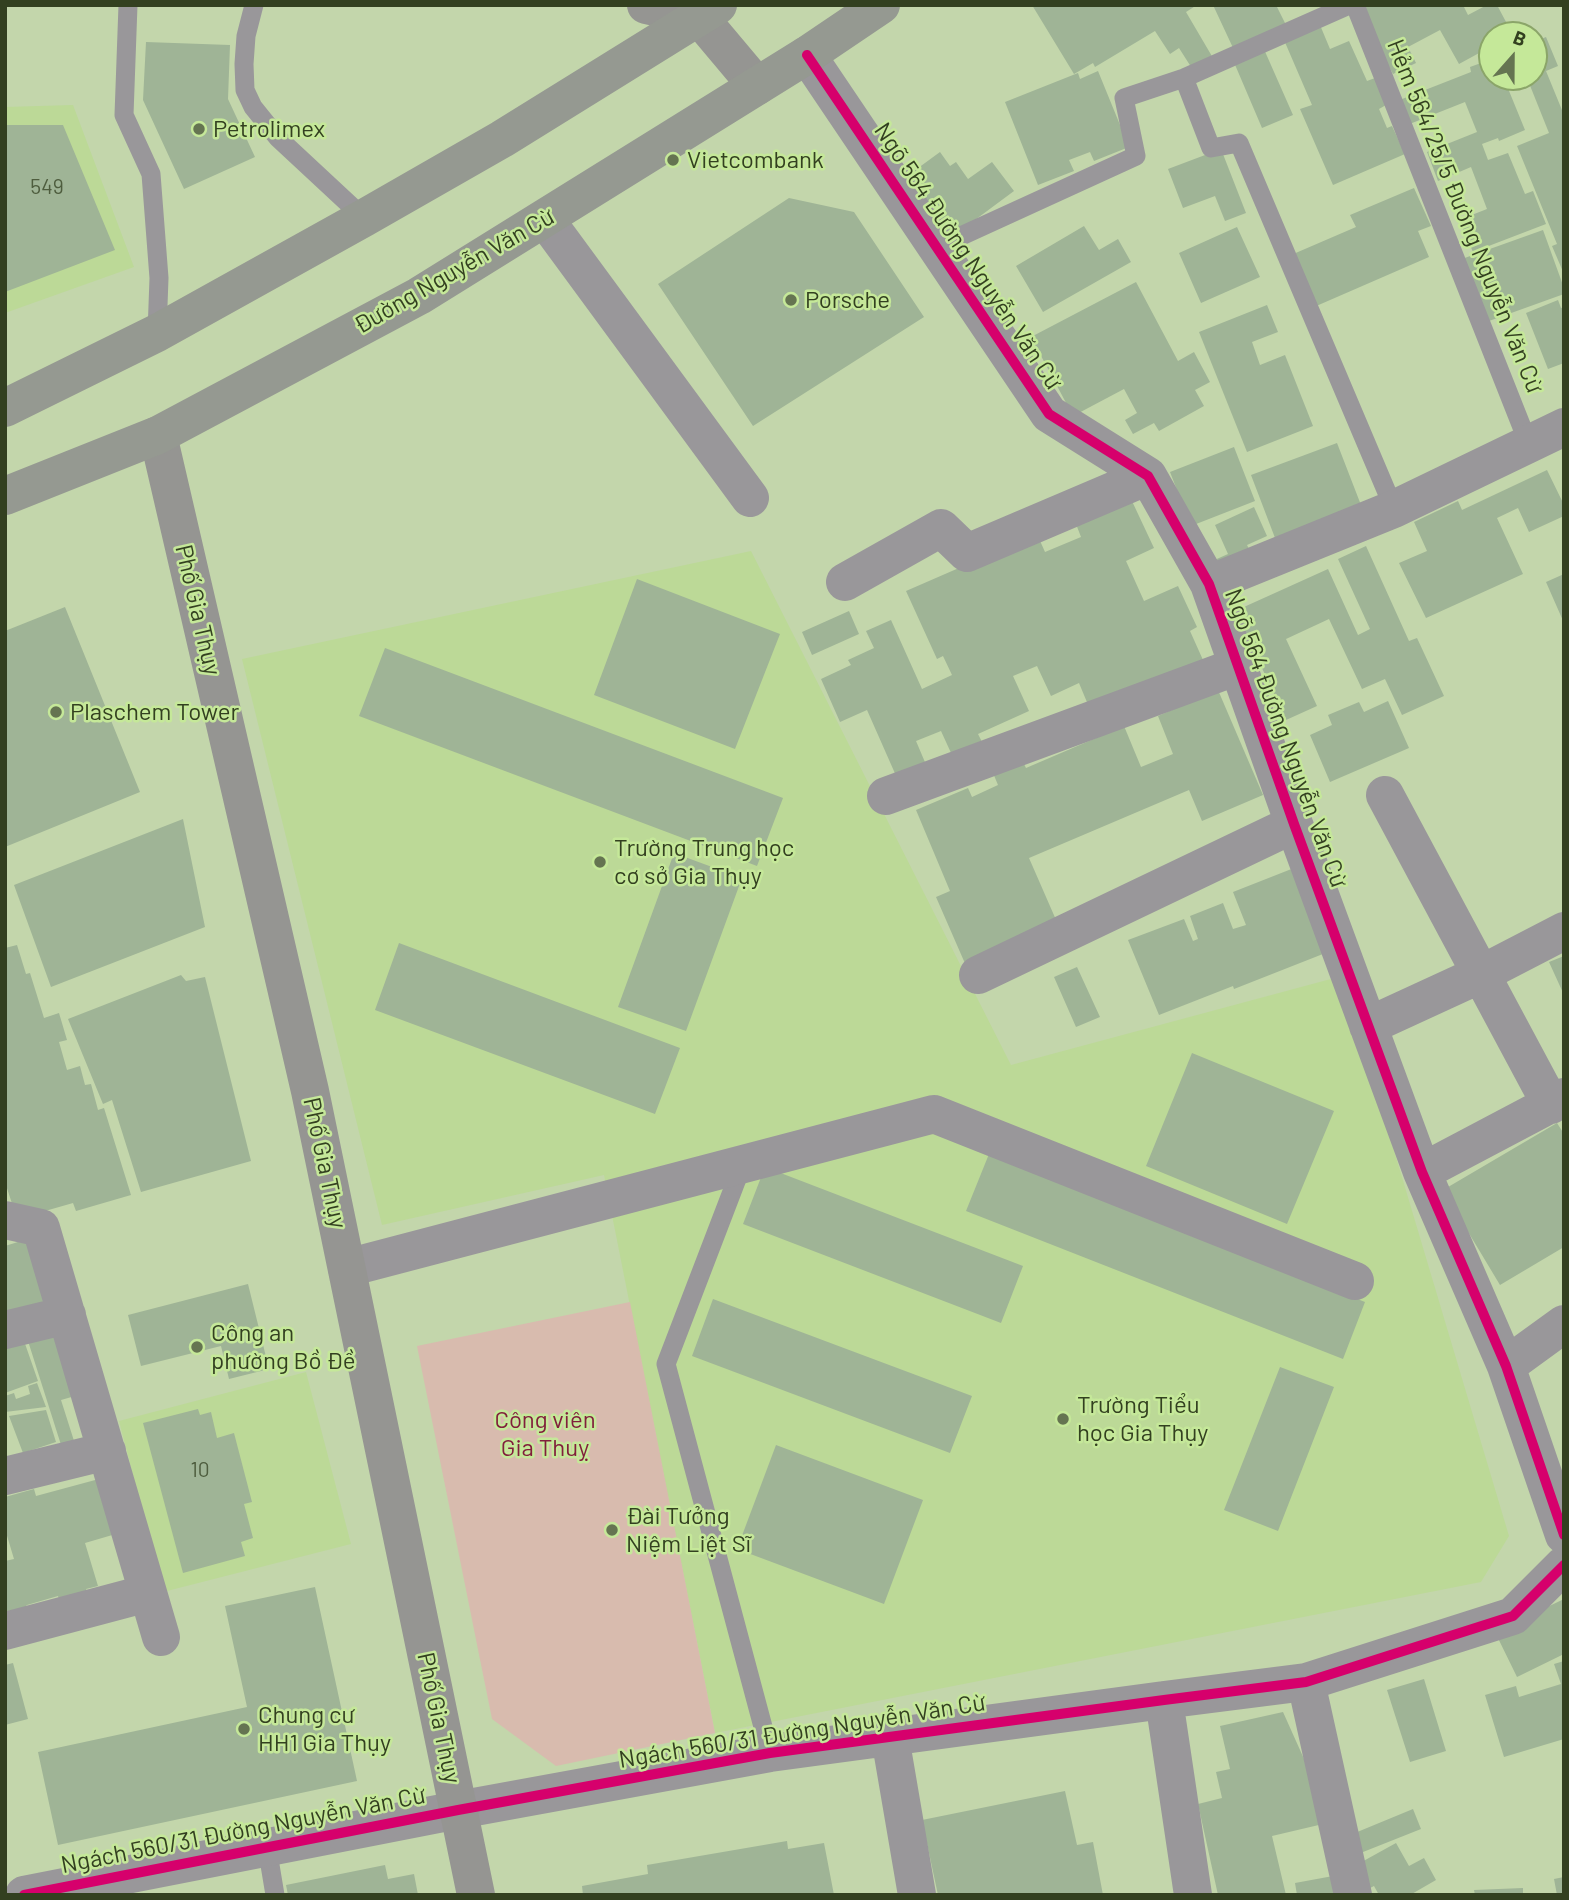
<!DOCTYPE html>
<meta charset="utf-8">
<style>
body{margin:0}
#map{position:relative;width:1569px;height:1900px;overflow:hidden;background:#c3d6ab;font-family:Barlow,sans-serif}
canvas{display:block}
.frame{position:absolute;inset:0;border:7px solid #334020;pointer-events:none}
.north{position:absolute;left:1478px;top:21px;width:70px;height:70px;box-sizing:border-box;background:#c5e899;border:2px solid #8ba569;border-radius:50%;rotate:21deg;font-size:19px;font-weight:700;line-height:28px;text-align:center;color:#334020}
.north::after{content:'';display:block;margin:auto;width:24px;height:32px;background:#657451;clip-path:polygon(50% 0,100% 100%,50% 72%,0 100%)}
</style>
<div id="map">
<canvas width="1569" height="1900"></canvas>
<div class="frame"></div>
<div class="north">B</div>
</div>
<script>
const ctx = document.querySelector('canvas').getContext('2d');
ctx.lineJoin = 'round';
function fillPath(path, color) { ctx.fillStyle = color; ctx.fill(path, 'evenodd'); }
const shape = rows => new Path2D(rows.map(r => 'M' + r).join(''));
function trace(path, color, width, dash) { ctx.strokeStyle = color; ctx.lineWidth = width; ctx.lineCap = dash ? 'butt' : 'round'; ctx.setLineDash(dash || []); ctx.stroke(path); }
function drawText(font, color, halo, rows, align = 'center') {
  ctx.font = font + ' Barlow,sans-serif'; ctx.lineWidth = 5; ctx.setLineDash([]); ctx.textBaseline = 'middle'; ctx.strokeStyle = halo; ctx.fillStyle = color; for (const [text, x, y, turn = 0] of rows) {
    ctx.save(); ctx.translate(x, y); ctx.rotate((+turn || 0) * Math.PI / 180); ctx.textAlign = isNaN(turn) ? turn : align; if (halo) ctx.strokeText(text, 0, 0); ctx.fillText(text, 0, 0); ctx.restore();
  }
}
const built = shape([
 [73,105,134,267,5,313,5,107],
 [751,551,1011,1065,1342,976,1509,1536,1481,1582,715,1733,604,1175,382,1225,242,659],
 [306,1372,351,1544,163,1592,119,1421]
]);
const green = shape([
 [630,1302,715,1733,556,1766,492,1719,417,1346]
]);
const building = shape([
 [1032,5,1197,5,1186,12,1213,58,1193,70,1179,48,1170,54,1155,31,1095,67,1093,63,1074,74],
 [1213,5,1276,5,1286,25,1234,50],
 [1358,5,1463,5,1468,15,1487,5,1497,5,1513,35,1492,35,1492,46,1459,64,1440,30,1408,47,1416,63,1393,74,1356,6],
 [1320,25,1330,49,1349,41,1367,81,1375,78,1386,105,1379,109,1387,128,1392,126,1405,154,1333,185,1300,109,1312,105,1284,40],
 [1546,37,1558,66,1546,71,1564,115,1564,274,1552,246,1557,244,1517,146,1549,133,1527,78,1507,86,1525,130,1499,141,1498,138,1482,144,1488,160,1508,153,1525,194,1533,191,1546,224,1473,252,1459,220,1487,209,1471,167,1438,181,1427,152,1477,132,1465,102,1407,125,1397,101,1471,72,1470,67,1492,59,1492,77,1534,77,1534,42],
 [146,42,230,45,228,99,255,157,184,189,143,100],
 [1263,47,1293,115,1262,128,1233,60],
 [1098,71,1129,147,1094,161,1090,152,1069,160,1074,171,1038,185,1005,102,1078,73,1080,79],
 [5,125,63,125,115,250,5,292],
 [1221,149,1246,213,1225,221,1215,196,1183,208,1168,169],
 [940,152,950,166,956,162,968,179,992,162,1014,191,952,237,899,182],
 [1414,188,1431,226,1418,231,1429,257,1314,307,1291,255,1356,227,1350,215],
 [789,198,854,212,924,317,753,426,658,284],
 [1084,226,1099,250,1118,239,1131,262,1043,312,1016,266],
 [1237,227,1260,277,1201,303,1179,253],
 [1543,230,1564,288,1564,294,1489,321,1459,260],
 [1136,282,1178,361,1194,352,1210,382,1195,390,1204,406,1159,431,1154,423,1133,434,1125,420,1137,413,1124,389,1073,416,1031,337],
 [1558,300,1561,308,1564,307,1564,363,1548,369,1526,313],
 [1267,305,1278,332,1252,342,1260,365,1285,355,1313,426,1247,452,1199,332],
 [1337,443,1366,518,1280,551,1251,475],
 [1234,447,1255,501,1191,526,1170,472],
 [1547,470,1564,505,1564,516,1529,532,1518,508,1497,518,1523,574,1426,618,1399,563,1427,551,1414,522,1458,501,1462,510],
 [1131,499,1154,548,1126,561,1144,601,1178,586,1197,627,1190,631,1203,660,1094,719,1079,683,1051,696,1037,666,1013,676,1029,711,978,734,987,752,957,766,941,731,916,741,930,774,901,787,867,710,840,722,821,679,851,665,848,660,874,648,866,631,891,620,922,689,952,675,943,656,937,659,906,591,1037,534,1045,552,1081,537,1076,524],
 [1254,507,1267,536,1247,545,1256,563,1210,562,1228,554,1215,525],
 [1366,546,1409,641,1417,638,1444,696,1402,715,1385,679,1362,689,1329,619,1286,639,1317,706,1286,720,1255,653,1243,658,1224,616,1328,569,1358,635,1370,629,1338,559],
 [1564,574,1564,623,1546,582],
 [637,579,780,634,735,749,594,695],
 [65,607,140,792,5,847,5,631],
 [849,611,859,634,812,655,802,632],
 [385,648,783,798,757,866,359,716],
 [1218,690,1263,795,1202,821,1189,790,1029,858,1060,929,967,968,936,897,950,891,916,810,968,788,972,797,998,785,993,773,1022,760,1026,768,1124,726,1141,767,1173,754,1158,716],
 [1388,701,1409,748,1330,782,1310,735,1332,725,1328,715,1359,702,1364,712],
 [183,819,205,927,51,987,14,885],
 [674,853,742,878,686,1031,618,1007],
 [1294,868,1328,952,1234,989,1233,986,1159,1015,1128,940,1184,919,1193,941,1198,939,1190,916,1223,903,1233,929,1246,925,1233,892],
 [399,943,680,1048,655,1114,375,1010],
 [17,945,26,974,30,973,44,1018,59,1013,67,1040,59,1042,67,1070,80,1066,85,1085,91,1084,98,1110,104,1108,131,1195,76,1211,73,1203,17,1219,5,1182,5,948],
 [1564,956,1564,995,1549,962],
 [1077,967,1100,1017,1076,1027,1054,977],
 [181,975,186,981,205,977,251,1161,141,1192,112,1100,103,1104,68,1019],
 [1192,1053,1334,1111,1287,1224,1146,1166],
 [1557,1123,1564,1134,1564,1247,1500,1285,1443,1190],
 [989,1154,1365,1302,1343,1359,966,1211],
 [765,1167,1023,1266,1001,1323,743,1224],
 [34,1237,55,1304,5,1319,5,1246],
 [248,1284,269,1369,229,1379,221,1346,141,1366,128,1315],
 [713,1299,972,1396,950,1453,692,1356],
 [62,1330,82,1394,61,1400,75,1444,62,1448,28,1341],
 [23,1338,38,1381,5,1393,5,1344],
 [1280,1367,1334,1387,1278,1531,1224,1510],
 [37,1383,46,1407,5,1412,5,1396,14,1393,16,1399,30,1394,28,1386],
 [198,1409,200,1415,211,1412,217,1438,234,1433,252,1502,244,1504,253,1538,241,1542,245,1556,183,1573,143,1423],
 [46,1410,56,1442,23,1453,9,1416],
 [776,1445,923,1500,884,1604,737,1549],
 [110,1476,126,1531,85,1543,98,1586,86,1589,91,1604,63,1612,58,1596,27,1605,5,1625,5,1561,14,1559,5,1529,5,1497,34,1489,36,1496],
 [315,1587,357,1781,58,1845,38,1752,247,1707,225,1606],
 [1564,1599,1564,1654,1517,1677,1495,1632],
 [1564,1661,1564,1739,1504,1757,1485,1695,1516,1686,1519,1697,1561,1684,1554,1664],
 [13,1663,28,1719,5,1725,5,1665],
 [1424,1679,1446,1751,1410,1762,1387,1690],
 [1283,1712,1313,1779,1323,1824,1272,1836,1286,1895,1218,1895,1198,1804,1222,1798,1216,1772,1230,1769,1220,1726],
 [1065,1791,1077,1845,1093,1842,1103,1895,938,1895,922,1820],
 [1413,1809,1421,1829,1358,1854,1350,1835],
 [787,1841,788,1849,824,1843,834,1895,583,1895,582,1886,648,1874,647,1865],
 [1396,1843,1409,1866,1424,1858,1436,1880,1410,1895,1379,1895,1374,1886,1362,1892,1349,1869],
 [385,1865,388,1879,414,1874,418,1895,288,1895,286,1885],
 [1344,1874,1347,1895,1297,1895,1295,1883],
 [1564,1877,1564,1895,1557,1895,1554,1879],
 [1523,1888,1523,1895,1475,1895,1474,1890]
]);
const lane = shape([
 [128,5,124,115,151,174,159,278,157,333],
 [254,5,246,36,244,64,245,90,253,107,278,138,364,218],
 [1355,5,1529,445],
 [1184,78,1211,148,1239,143,1394,509],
 [937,247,1136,156,1124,98,1184,78,1349,5],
 [743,1163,666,1364,770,1753],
 [267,1847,275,1895]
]);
const street = shape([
 [807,55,1049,414,1148,476,1209,584,1294,824,1422,1172,1506,1366,1564,1535],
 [545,219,750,498],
 [845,582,941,528,967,553,1148,476],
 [1209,584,1394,509,1564,427],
 [1385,795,1551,1105],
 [886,796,1238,666],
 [978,975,1294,824],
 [1368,1026,1481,974,1564,931],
 [1422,1172,1564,1097],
 [5,1220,41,1228,161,1637],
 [347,1268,934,1114,1355,1281],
 [5,1330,67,1315],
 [1506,1366,1564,1324],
 [5,1476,107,1451],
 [5,1631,148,1593],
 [1306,1682,1353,1895],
 [1164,1700,1193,1895],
 [890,1737,917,1895],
 [24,1895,458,1810,770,1753,1164,1700,1306,1682,1513,1616,1564,1565]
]);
const secondary = shape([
 [646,5,699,17,757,86],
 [158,435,310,1091,476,1895]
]);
const primary = shape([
 [5,408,157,333,364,218,502,139,718,5],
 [5,496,158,435,419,296,807,55,881,5]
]);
const cycleway = shape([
 [807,55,1049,414,1148,476,1209,584,1294,824,1422,1172,1506,1366,1564,1535],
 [24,1895,458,1810,770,1753,1164,1700,1306,1682,1513,1616,1564,1565]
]);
const markers = [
 [199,129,7,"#657451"],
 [673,160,7,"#657451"],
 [791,300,7,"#657451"],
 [56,712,7,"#657451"],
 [600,862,7,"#657451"],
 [197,1347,7,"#657451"],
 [1063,1419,7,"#657451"],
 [612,1530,7,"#657451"],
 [244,1729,7,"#657451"]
];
const numberNames = [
 ["549",47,187],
 ["10",200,1470]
];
const poiNames = [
 ["Petrolimex",213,129],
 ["Vietcombank",687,160],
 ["Porsche",805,300],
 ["Plaschem Tower",70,712],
 ["Trường Trung học",614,848],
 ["cơ sở Gia Thụy",614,876],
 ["Công an",211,1333],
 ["phường Bồ Đề",211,1361],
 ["Trường Tiểu",1077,1405],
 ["học Gia Thụy",1077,1433],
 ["Đài Tưởng",626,1516],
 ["Niệm Liệt Sĩ",626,1544],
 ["Chung cư",258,1715],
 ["HH1 Gia Thụy",258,1743]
];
const streetNames = [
 ["Hẻm 564/25/5 Đường Nguyễn Văn Cừ",1465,216,68],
 ["Ngõ 564 Đường Nguyễn Văn Cừ",968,256,56],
 ["Đường Nguyễn Văn Cừ",454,271,-30],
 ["Phố Gia Thụy",198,610,77],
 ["Ngõ 564 Đường Nguyễn Văn Cừ",1286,738,70],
 ["Phố Gia Thụy",325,1163,78],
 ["Phố Gia Thụy",439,1718,78],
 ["Ngách 560/31 Đường Nguyễn Văn Cừ",802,1731,-9],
 ["Ngách 560/31 Đường Nguyễn Văn Cừ",243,1830,-11]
];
const parkNames = [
 ["Công viên",545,1420],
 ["Gia Thuỵ",545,1448]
];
fillPath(built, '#bcd997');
fillPath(green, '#d8bbae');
fillPath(building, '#9fb496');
trace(lane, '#99979a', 19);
trace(street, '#99979a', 38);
trace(secondary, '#959592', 38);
trace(primary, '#959991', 38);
trace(cycleway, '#d6006c', 10);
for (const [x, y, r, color] of markers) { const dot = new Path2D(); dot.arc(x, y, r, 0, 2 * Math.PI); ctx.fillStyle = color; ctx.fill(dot); trace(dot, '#c5e899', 2.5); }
drawText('21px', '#4e5d3e', null, numberNames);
drawText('24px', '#334020', '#c5e899', poiNames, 'left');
drawText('24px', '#334020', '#c5e899', streetNames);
drawText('24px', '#811f3c', '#c5e899', parkNames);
</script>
